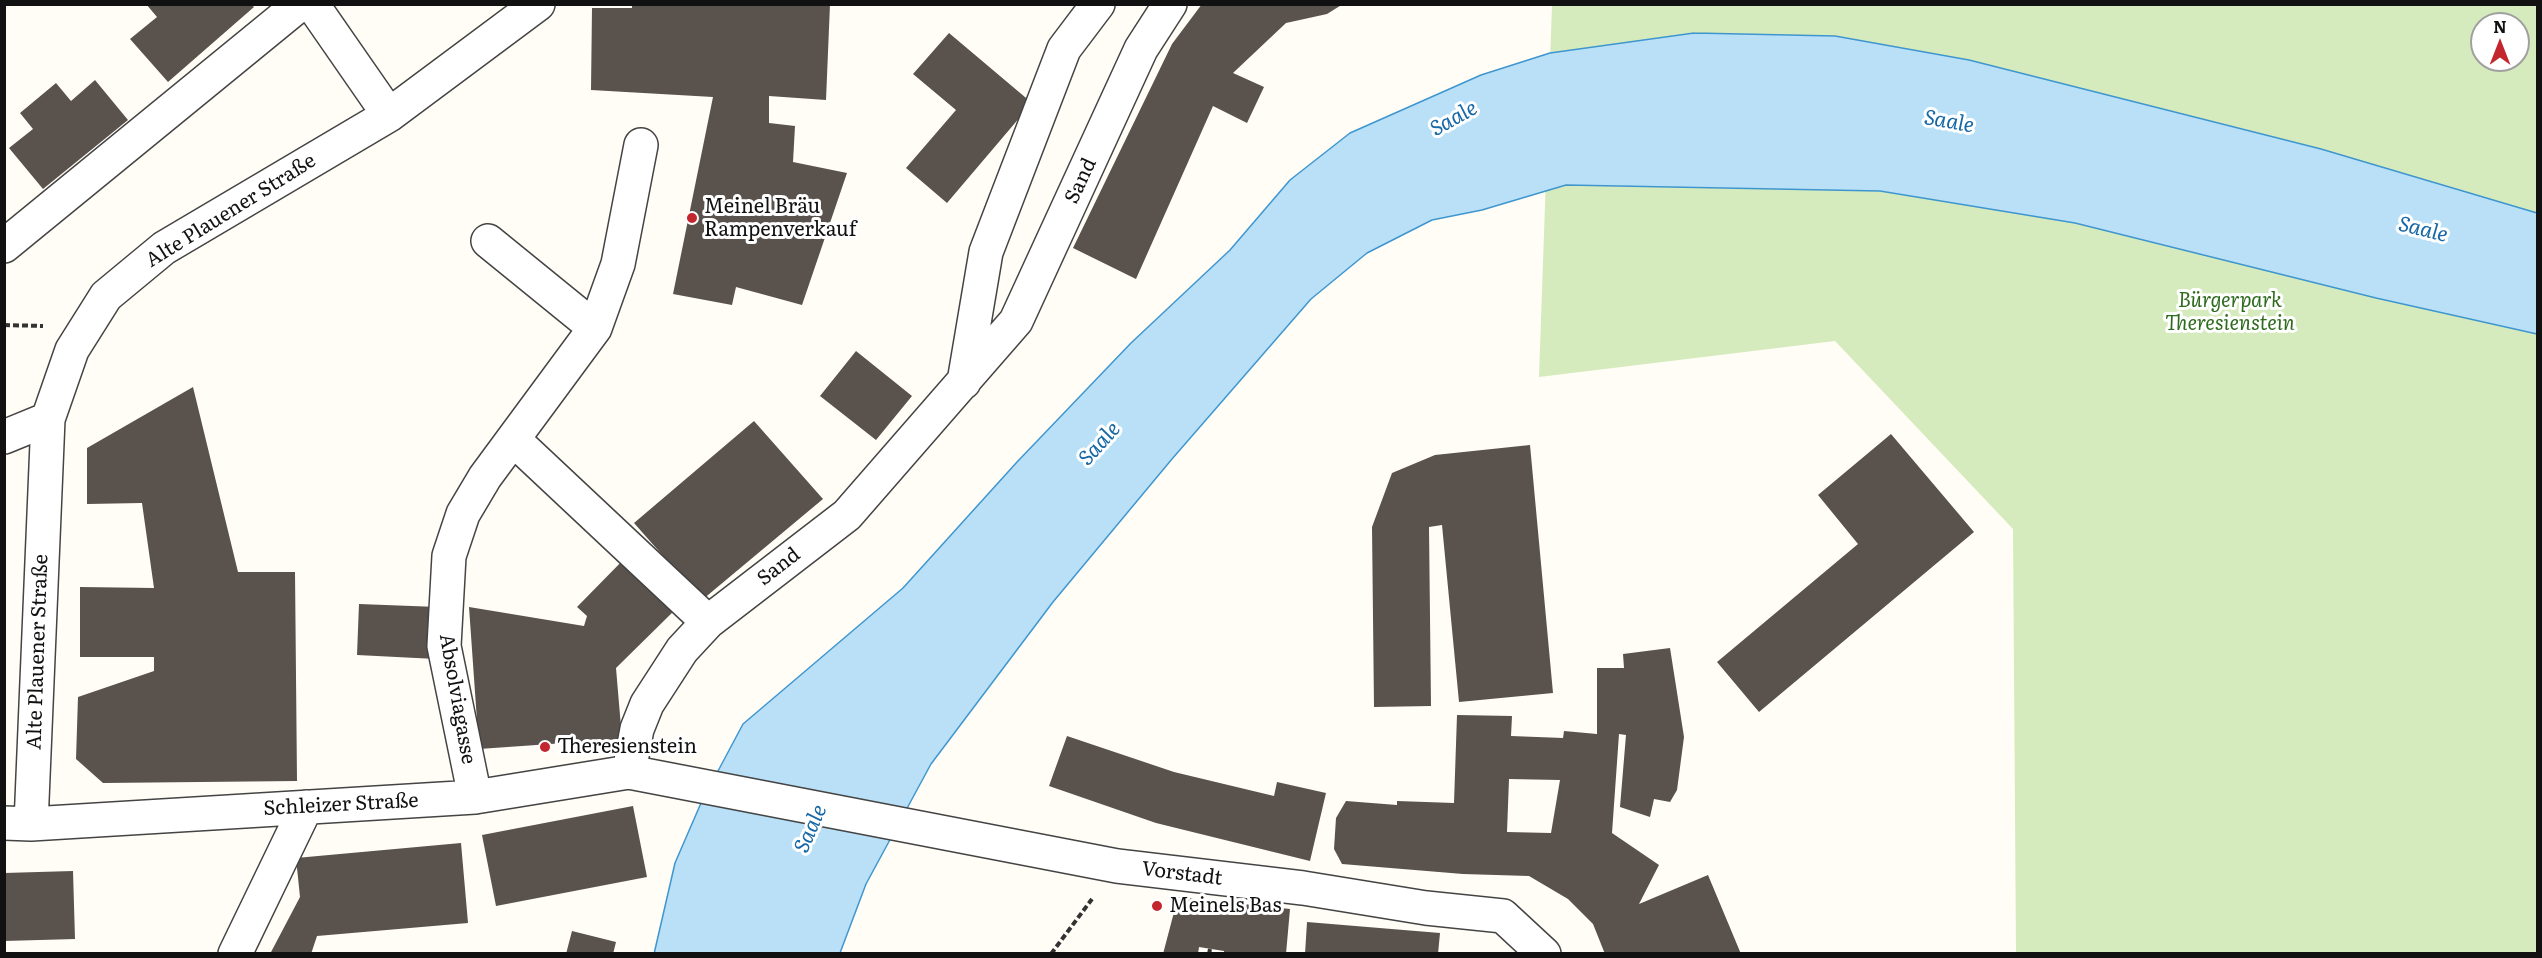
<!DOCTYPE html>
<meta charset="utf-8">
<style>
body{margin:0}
#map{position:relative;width:2542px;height:958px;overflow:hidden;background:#fffdf5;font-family:Literata,serif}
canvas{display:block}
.frame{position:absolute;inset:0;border:6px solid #111;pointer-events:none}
.north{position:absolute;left:2470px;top:12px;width:60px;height:60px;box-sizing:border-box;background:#fff;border:2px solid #a0a0a0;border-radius:50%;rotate:0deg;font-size:16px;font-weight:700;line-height:24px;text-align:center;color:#111}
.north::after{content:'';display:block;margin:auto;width:21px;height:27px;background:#c4262e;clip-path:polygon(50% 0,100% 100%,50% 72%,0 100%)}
</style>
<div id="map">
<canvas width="2542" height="958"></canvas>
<div class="frame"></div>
<div class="north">N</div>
</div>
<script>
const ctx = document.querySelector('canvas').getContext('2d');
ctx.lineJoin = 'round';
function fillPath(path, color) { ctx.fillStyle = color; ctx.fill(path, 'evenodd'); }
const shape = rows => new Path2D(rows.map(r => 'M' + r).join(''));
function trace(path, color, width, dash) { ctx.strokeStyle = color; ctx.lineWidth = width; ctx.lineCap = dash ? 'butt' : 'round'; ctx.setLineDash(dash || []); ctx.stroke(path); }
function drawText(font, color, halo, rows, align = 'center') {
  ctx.font = font + ' Literata,serif'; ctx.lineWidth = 6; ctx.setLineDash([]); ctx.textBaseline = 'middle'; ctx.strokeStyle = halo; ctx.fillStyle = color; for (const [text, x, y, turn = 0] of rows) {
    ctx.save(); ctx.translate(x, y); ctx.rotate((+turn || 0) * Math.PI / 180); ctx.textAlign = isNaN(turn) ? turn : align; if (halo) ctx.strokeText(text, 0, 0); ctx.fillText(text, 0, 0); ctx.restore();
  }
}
const green = shape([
 [1552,5,2537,5,2537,953,2016,953,2013,529,1835,341,1539,377],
 [2482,24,2518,24,2518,60,2482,60]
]);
const water = shape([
 [1694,33,1835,36,1969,60,2321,149,2537,213,2537,334,2376,298,2075,223,1880,191,1566,185,1482,210,1432,220,1367,253,1311,299,1172,459,1053,602,931,764,866,884,840,953,654,954,675,863,701,803,743,724,903,588,1017,462,1131,343,1230,250,1290,180,1350,133,1481,75,1550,53,1694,33]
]);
const building = shape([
 [146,4,251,4,254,7,168,82,130,39,157,17],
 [632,4,830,4,826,100,769,96,769,123,795,126,793,162,847,173,802,305,736,287,732,305,673,294,713,97,591,90,592,8,632,8],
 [1202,4,1343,4,1327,14,1286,23,1233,73,1264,87,1247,123,1213,106,1136,279,1073,248,1172,44],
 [949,33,1032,103,947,203,906,168,956,110,913,74],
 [95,80,128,120,43,189,9,148,33,129,20,113,56,83,71,101],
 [856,351,912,396,876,440,820,396],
 [193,387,238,572,295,572,297,781,103,783,76,759,78,697,154,671,154,657,80,657,80,587,154,588,142,503,87,504,87,448],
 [754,421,823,499,702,600,634,523],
 [1891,434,1974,532,1759,712,1717,662,1858,544,1818,495],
 [1530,445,1553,693,1459,702,1442,525,1429,527,1431,706,1374,707,1372,527,1392,473,1435,455],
 [629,554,681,604,616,668,622,739,479,749,469,607,584,626,587,616,577,607],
 [359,604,438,607,436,659,357,655],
 [1670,648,1684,737,1677,790,1670,802,1654,799,1650,817,1620,807,1626,735,1619,734,1612,833,1659,865,1639,904,1708,875,1741,954,1605,954,1593,924,1568,899,1529,876,1463,874,1342,864,1334,849,1336,818,1346,801,1397,805,1397,801,1454,803,1457,715,1512,716,1511,736,1563,738,1564,731,1597,734,1597,668,1624,668,1623,654],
 [1509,779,1560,780,1551,833,1507,832],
 [1067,736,1174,772,1274,796,1277,782,1326,793,1310,861,1156,823,1049,786],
 [633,806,647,877,496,906,482,835],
 [461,843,468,923,317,936,311,954,270,954,300,897,296,858],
 [73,871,75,939,4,941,4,873],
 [1178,897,1290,909,1286,954,1224,954,1224,951,1199,947,1198,954,1163,954],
 [1307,922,1440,933,1438,954,1305,954],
 [572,931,616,942,613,954,566,954]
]);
const path = shape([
 [4,325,43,326],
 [1051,954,1092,899],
 [1209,954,1210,949]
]);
const minor = shape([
 [312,4,389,115],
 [488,241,595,328],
 [4,246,300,4],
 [964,382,986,252,1064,49,1098,4],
 [4,437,48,419],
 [514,440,708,622],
 [629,772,637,729,647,704,682,650,708,622,847,515,1016,321,1141,49,1170,4],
 [475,797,444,646,449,556,463,514,485,477,595,328,618,264,641,145],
 [4,823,31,824,475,797,629,772,1117,866,1303,888,1426,908,1503,916,1544,954],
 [31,824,48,419,72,350,106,296,164,248,389,115,538,4],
 [235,954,306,807]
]);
const markers = [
 [692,218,6,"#c4262e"],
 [545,747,6,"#c4262e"],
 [1157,906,6,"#c4262e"]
];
const streetNames = [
 ["Sand",1081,181,-65],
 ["Alte Plauener Straße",231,211,-32],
 ["Sand",779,567,-38],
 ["Alte Plauener Straße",38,652,-88],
 ["Absolviagasse",457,699,80],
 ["Schleizer Straße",341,805,-3],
 ["Vorstadt",1182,874,7]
];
const poiNames = [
 ["Meinel Bräu",704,207],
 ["Rampenverkauf",704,230],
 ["Theresienstein",557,747],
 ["Meinels Bas",1169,906]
];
const parkNames = [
 ["Bürgerpark",2230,301],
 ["Theresienstein",2230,324]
];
const waterNames = [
 ["Saale",1454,119,-29],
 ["Saale",1949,122,10],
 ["Saale",2423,230,14],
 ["Saale",1100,444,-48],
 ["Saale",811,829,-66]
];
fillPath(green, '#d5ebbd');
fillPath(water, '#b9e0f7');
trace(water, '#3f96cf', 1.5);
fillPath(building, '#5a524d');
trace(minor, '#444', 36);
trace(path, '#333', 4, [6, 3]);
trace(minor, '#fff', 33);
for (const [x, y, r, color] of markers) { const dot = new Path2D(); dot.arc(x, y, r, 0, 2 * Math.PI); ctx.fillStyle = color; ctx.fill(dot); trace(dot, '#fff', 2); }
drawText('20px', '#111', '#fff', streetNames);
drawText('20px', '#111', '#fff', poiNames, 'left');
drawText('italic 20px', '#2f6b1f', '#fff', parkNames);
drawText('italic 21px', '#1768a6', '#fff', waterNames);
</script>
